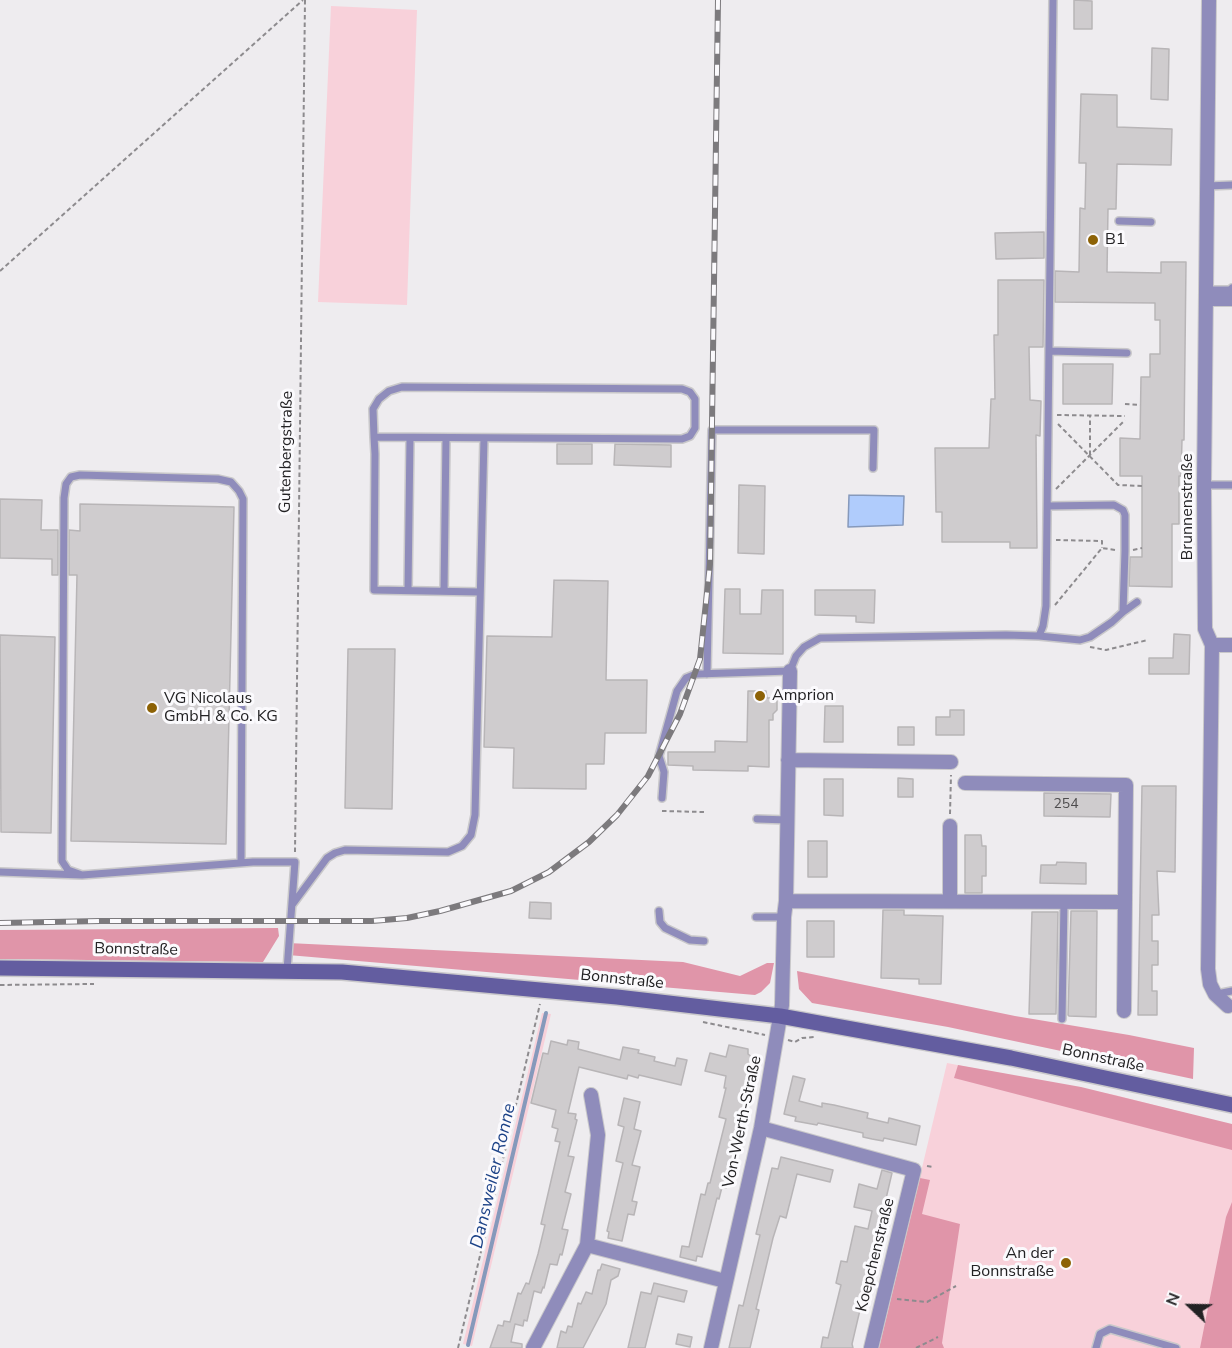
<!DOCTYPE html>
<meta charset="utf-8">
<style>
body{margin:0}
#map{position:relative;width:1232px;height:1348px;overflow:hidden;background:#eeecef;font-family:"Nunito Sans",sans-serif}
canvas{display:block}
.north{position:absolute;left:1160px;top:1276px;width:60px;height:60px;-webkit-text-stroke:4px #fbfafd;paint-order:stroke;rotate:292deg;font-size:16px;font-weight:700;line-height:24px;text-align:center;color:#232224}
.north::after{content:'';display:block;margin:auto;width:21px;height:27px;background:#232224;clip-path:polygon(50% 0,100% 100%,50% 72%,0 100%)}
</style>
<div id="map">
<canvas width="1232" height="1348"></canvas>
<div class="north">N</div>
</div>
<script>
const ctx = document.querySelector('canvas').getContext('2d');
ctx.lineJoin = 'round';
function fillPath(path, color) { ctx.fillStyle = color; ctx.fill(path, 'evenodd'); }
const shape = rows => new Path2D(rows.map(r => 'M' + r).join(''));
function trace(path, color, width, dash) { ctx.strokeStyle = color; ctx.lineWidth = width; ctx.lineCap = dash ? 'butt' : 'round'; ctx.setLineDash(dash || []); ctx.stroke(path); }
function drawText(font, color, halo, rows, align = 'center') {
  ctx.font = font + ' "Nunito Sans",sans-serif'; ctx.lineWidth = 6; ctx.setLineDash([]); ctx.textBaseline = 'middle'; ctx.strokeStyle = halo; ctx.fillStyle = color; for (const [text, x, y, turn = 0] of rows) {
    ctx.save(); ctx.translate(x, y); ctx.rotate((+turn || 0) * Math.PI / 180); ctx.textAlign = isNaN(turn) ? turn : align; if (halo) ctx.strokeText(text, 0, 0); ctx.fillText(text, 0, 0); ctx.restore();
  }
}
const green = shape([
 [331,6,417,10,407,305,318,302],
 [542,1013,551,1014,472,1346,463,1344],
 [947,1063,1115,1095,1232,1125,1232,1348,879,1348]
]);
const forest = shape([
 [278,928,279,936,263,962,0,959,0,930],
 [288,943,683,962,740,976,767,963,774,963,770,983,761,992,755,995,288,955],
 [797,971,1015,1016,1129,1035,1194,1048,1193,1079,948,1027,812,1003,799,989],
 [958,1065,1081,1087,1232,1124,1232,1150,954,1078],
 [920,1178,930,1180,922,1214,960,1224,942,1343,944,1348,879,1348],
 [1232,1202,1232,1348,1200,1348,1226,1217]
]);
const water = shape([
 [849,495,904,496,903,525,848,527,849,495]
]);
const stream = shape([
 [468,1345,546,1013]
]);
const building = shape([
 [1074,0,1092,1,1092,29,1074,29,1074,0],
 [1152,48,1169,49,1168,100,1151,99,1152,48],
 [1081,94,1117,95,1117,127,1172,129,1171,165,1117,164,1116,209,1108,209,1107,272,1161,273,1161,262,1186,262,1184,440,1182,440,1181,476,1179,476,1179,524,1172,524,1172,587,1129,586,1130,557,1142,557,1142,476,1120,476,1120,438,1140,439,1141,377,1150,377,1150,354,1160,354,1160,320,1155,320,1155,303,1055,302,1055,271,1079,272,1080,208,1085,209,1086,163,1079,163,1081,94],
 [1044,232,1044,258,996,259,995,233,1044,232],
 [998,280,1044,280,1043,347,1029,347,1030,400,1041,401,1040,436,1036,435,1037,548,1010,548,1010,542,942,542,942,512,936,512,935,448,989,448,991,399,995,399,994,335,998,335,998,280],
 [1063,364,1113,364,1112,404,1063,404,1063,364],
 [557,444,592,444,592,464,557,464,557,444],
 [615,444,671,445,671,467,614,465,615,444],
 [739,485,765,486,764,554,738,553,739,485],
 [0,499,42,500,41,530,58,530,58,575,52,575,52,559,0,558,0,499],
 [80,504,234,507,226,844,71,841,77,575,69,575,69,530,80,531,80,504],
 [554,580,608,581,606,680,647,680,646,733,605,733,604,764,586,764,586,789,513,788,514,748,484,747,487,636,552,637,554,580],
 [725,589,740,589,740,614,761,614,762,590,783,590,783,654,723,653,725,589],
 [815,590,875,590,874,623,856,622,856,616,815,615,815,590],
 [1174,634,1190,635,1189,674,1149,674,1149,658,1173,658,1174,634],
 [0,635,55,637,51,833,1,832,0,635],
 [348,649,395,649,392,809,345,808,348,649],
 [748,691,766,691,767,698,777,698,777,710,773,714,773,720,769,720,769,767,748,766,748,771,693,770,693,766,668,765,668,752,715,752,715,741,747,742,748,691],
 [825,706,843,706,843,742,824,742,825,706],
 [950,710,964,710,964,735,936,735,936,717,950,717,950,710],
 [898,727,914,727,914,745,898,745,898,727],
 [898,778,913,779,913,797,898,797,898,778],
 [824,779,843,779,843,816,824,815,824,779],
 [1142,786,1176,786,1175,872,1157,871,1159,915,1152,915,1152,941,1158,941,1158,965,1152,965,1152,991,1157,991,1157,1015,1138,1015,1142,786],
 [1044,793,1111,794,1110,817,1044,816,1044,793],
 [965,835,981,835,982,846,986,846,986,876,982,876,982,893,965,893,965,835],
 [808,841,827,841,827,877,808,877,808,841],
 [1057,862,1086,863,1086,884,1040,883,1041,865,1056,865,1057,862],
 [530,902,551,903,551,919,529,918,530,902],
 [883,910,904,910,904,915,943,916,941,984,919,984,919,979,881,978,883,910],
 [1071,911,1097,911,1096,1017,1069,1016,1068,1015,1071,911],
 [1032,912,1058,912,1056,1014,1029,1014,1032,912],
 [807,921,834,921,834,957,807,957,807,921],
 [568,1040,579,1042,578,1049,620,1060,623,1047,639,1050,638,1053,655,1057,654,1061,675,1066,677,1058,687,1060,681,1085,639,1075,638,1078,628,1075,627,1079,579,1067,568,1113,576,1114,575,1119,577,1120,568,1156,574,1157,565,1192,571,1194,562,1229,568,1230,562,1255,560,1254,557,1265,550,1264,544,1288,543,1287,541,1293,534,1291,527,1321,524,1320,523,1326,515,1324,511,1342,522,1344,522,1348,490,1348,498,1325,503,1326,504,1321,510,1322,518,1293,521,1294,526,1283,529,1284,538,1254,545,1225,541,1224,560,1142,555,1141,558,1129,552,1127,556,1110,531,1103,543,1053,548,1054,551,1041,567,1045,568,1040],
 [729,1045,748,1049,748,1054,757,1061,726,1188,722,1187,719,1199,717,1198,702,1257,697,1256,696,1261,680,1257,682,1246,689,1247,701,1194,705,1195,708,1183,710,1183,726,1119,719,1117,726,1088,724,1088,726,1076,705,1071,710,1053,726,1057,729,1045],
 [793,1076,805,1079,799,1101,822,1107,822,1103,834,1105,868,1113,867,1118,888,1123,889,1118,920,1126,916,1145,884,1138,883,1141,872,1139,863,1137,863,1133,818,1123,817,1125,795,1121,796,1117,784,1114,793,1076],
 [624,1098,640,1102,634,1129,641,1131,632,1165,640,1167,632,1201,637,1202,634,1215,628,1214,622,1241,608,1238,609,1232,607,1231,623,1163,616,1161,624,1127,618,1125,624,1098],
 [781,1157,833,1170,830,1182,797,1174,786,1218,780,1216,773,1238,756,1309,759,1310,750,1348,729,1348,739,1305,743,1306,760,1235,756,1234,772,1168,778,1169,781,1157],
 [882,1170,892,1173,852,1344,853,1348,821,1348,823,1337,828,1338,841,1285,836,1283,841,1261,847,1262,855,1226,868,1229,872,1211,854,1207,859,1184,877,1189,882,1170],
 [602,1264,620,1269,618,1276,611,1280,606,1304,583,1348,557,1348,561,1331,566,1333,568,1326,572,1327,578,1303,581,1304,586,1292,592,1294,598,1270,600,1270,602,1264],
 [654,1283,687,1291,684,1302,658,1296,645,1348,628,1348,641,1292,651,1294,654,1283],
 [678,1334,692,1337,690,1347,676,1344,678,1334]
]);
const path = shape([
 [0,271,303,0],
 [1125,404,1140,405],
 [1057,415,1125,416],
 [1058,424,1118,485,1142,486],
 [1090,455,1090,416],
 [1056,489,1125,420],
 [1056,540,1102,541,1102,548],
 [1133,550,1142,548],
 [1055,605,1102,548,1115,550],
 [1090,647,1106,650,1148,640],
 [662,811,704,812],
 [950,814,951,775],
 [295,852,305,0],
 [0,985,94,984],
 [703,1022,765,1035],
 [788,1040,795,1042,802,1038,814,1037],
 [927,1166,934,1167],
 [897,1299,927,1302,956,1286],
 [458,1348,540,1004],
 [916,1348,938,1337]
]);
const lane = shape([
 [1207,186,1232,185],
 [1119,221,1151,222],
 [1206,290,1230,290,1232,288],
 [1049,351,1127,353],
 [374,437,682,439,690,436,695,428,695,399,690,392,682,389,402,387,389,391,379,399,373,409,374,437,375,454,374,590,480,592],
 [1204,485,1232,485],
 [408,590,410,438],
 [444,591,446,438],
 [1123,612,1137,602],
 [1039,636,1043,626,1046,606,1053,0],
 [707,674,712,430,874,430,873,468],
 [662,798,664,772,659,756,677,691,686,678,696,674,790,671,796,656,804,647,820,638,1006,635,1039,636,1080,640,1090,637,1112,622,1123,612,1125,551,1125,515,1123,510,1114,505,1048,506],
 [757,819,788,820],
 [0,872,82,875,253,862,295,862,287,970],
 [82,875,68,870,62,861,64,498,66,484,71,477,80,475,218,479,231,482,239,491,243,499,241,863],
 [292,905,327,858,335,853,345,850,448,852,462,846,471,835,475,815,484,438],
 [659,911,660,922,665,928,690,940,704,941],
 [756,917,784,917],
 [1217,994,1232,991],
 [1062,1019,1064,902],
 [1096,1348,1100,1334,1110,1329,1176,1348]
]);
const street = shape([
 [1209,0,1204,485,1205,629,1212,645,1208,969,1210,984,1215,994,1228,1006],
 [1206,299,1232,299],
 [1212,645,1232,645],
 [788,760,951,762],
 [965,783,1126,785,1124,1011],
 [950,826,950,900],
 [786,901,1125,902],
 [761,1128,914,1170,871,1348],
 [587,1245,725,1281],
 [533,1348,587,1245,598,1135,591,1095],
 [711,1348,761,1128,782,1005,784,917,786,901,790,671]
]);
const secondary = shape([
 [0,968,342,972,617,997,780,1016,1011,1058,1232,1105]
]);
const rail = shape([
 [0,923,100,921,372,921,407,918,440,911,511,891,549,872,589,842,617,815,648,776,680,714,700,659,710,564,718,0]
]);
const markers = [
 [1093,240,6,"#8d6206"],
 [760,696,6,"#8d6206"],
 [152,708,6,"#8d6206"],
 [1066,1263,6,"#8d6206"]
];
const numberNames = [
 ["254",1066,805]
];
const poiNames = [
 ["B1",1105,240],
 ["Amprion",772,696],
 ["VG Nicolaus",164,699],
 ["GmbH & Co. KG",164,717],
 ["An der",1054,1254,"right"],
 ["Bonnstraße",1054,1272,"right"]
];
const streetNames = [
 ["Gutenbergstraße",287,452,-89],
 ["Brunnenstraße",1188,507,-90],
 ["Bonnstraße",136,950,1],
 ["Bonnstraße",622,980,6],
 ["Bonnstraße",1103,1059,12],
 ["Von-Werth-Straße",743,1122,-78],
 ["Koepchenstraße",876,1255,-76]
];
const waterNames = [
 ["Dansweiler Ronne",494,1176,-77]
];
fillPath(green, '#f8d1da');
fillPath(forest, '#e095a9');
fillPath(water, '#b0ccfc');
trace(water, '#8699bb', 1.5);
trace(stream, '#8699bb', 4);
fillPath(building, '#cfccce');
trace(building, '#b8b5b7', 1.5);
trace(lane, '#c9c8ca', 10);
trace(street, '#c9c8ca', 16);
trace(secondary, '#c9c8ca', 18);
trace(path, '#8d8b8e', 2, [4.5, 3]);
trace(lane, '#8f8cbb', 7);
trace(street, '#8f8cbb', 14);
trace(secondary, '#635da0', 15);
trace(rail, '#7c7a7d', 6);
trace(rail, '#fbfafd', 4, [11]);
for (const [x, y, r, color] of markers) { const dot = new Path2D(); dot.arc(x, y, r, 0, 2 * Math.PI); ctx.fillStyle = color; ctx.fill(dot); trace(dot, '#fbfafd', 2); }
drawText('14px', '#4e4c4e', null, numberNames);
drawText('16px', '#232224', '#fbfafd', poiNames, 'left');
drawText('16px', '#232224', '#fbfafd', streetNames);
drawText('italic 18px', '#1c4287', '#fbfafd', waterNames);
</script>
